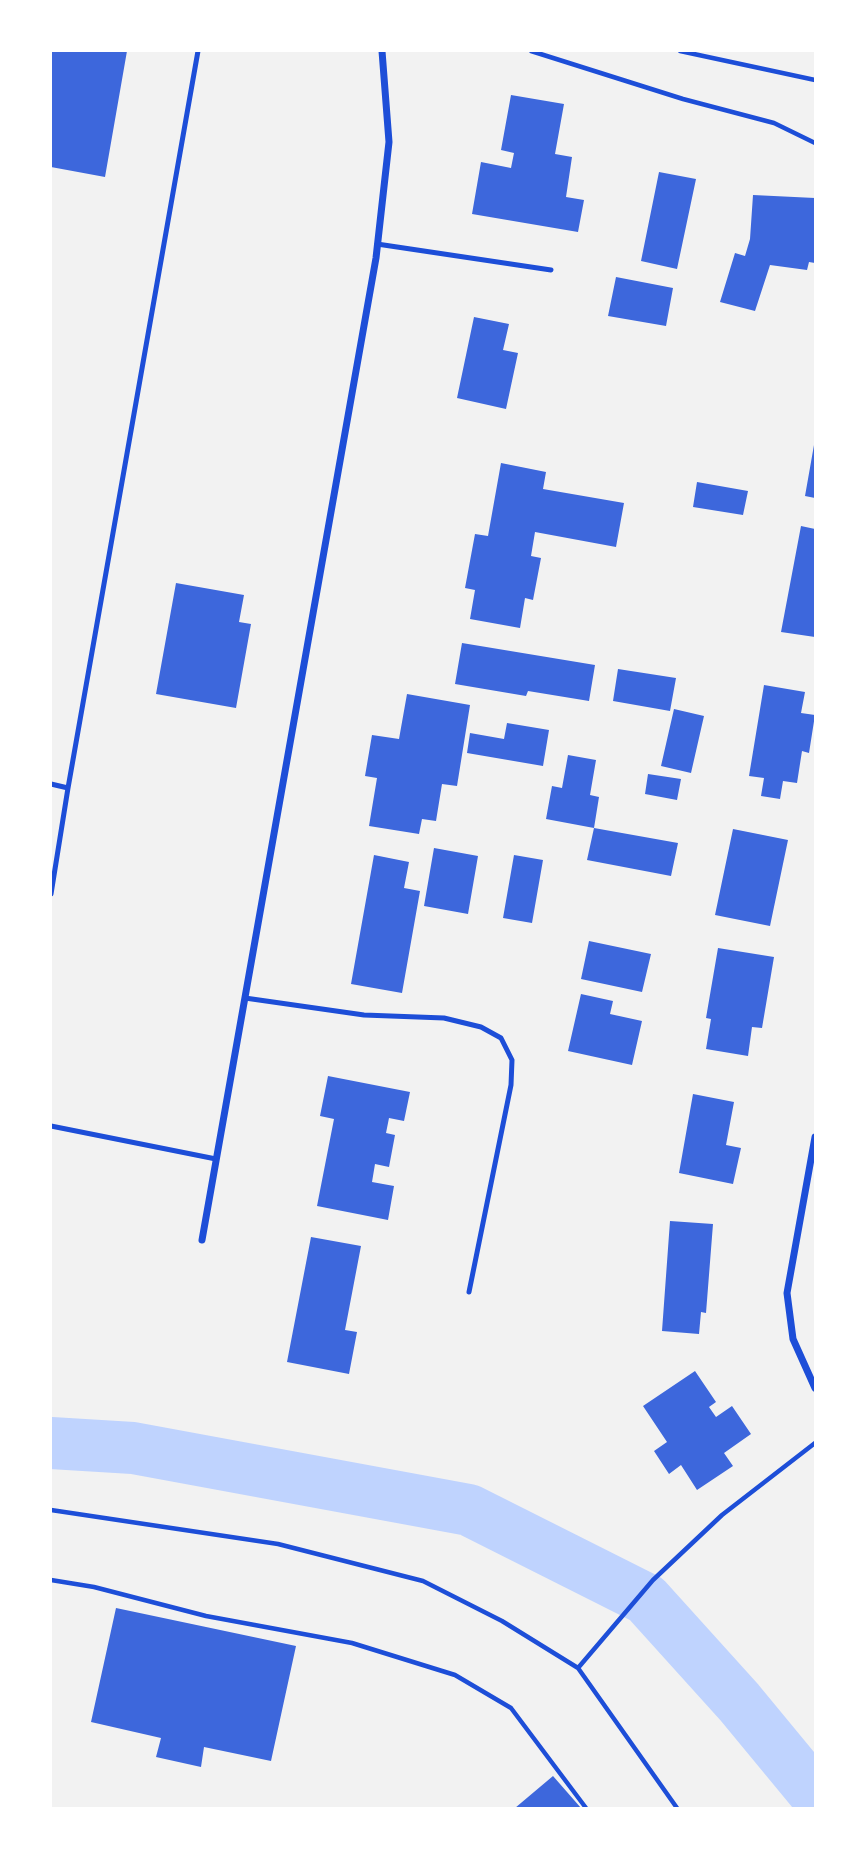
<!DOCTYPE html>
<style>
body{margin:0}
#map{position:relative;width:866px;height:1859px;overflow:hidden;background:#f2f2f2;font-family:Cabin,sans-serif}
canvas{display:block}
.frame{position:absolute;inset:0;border:52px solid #fff;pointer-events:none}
</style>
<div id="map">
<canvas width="866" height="1859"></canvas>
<div class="frame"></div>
</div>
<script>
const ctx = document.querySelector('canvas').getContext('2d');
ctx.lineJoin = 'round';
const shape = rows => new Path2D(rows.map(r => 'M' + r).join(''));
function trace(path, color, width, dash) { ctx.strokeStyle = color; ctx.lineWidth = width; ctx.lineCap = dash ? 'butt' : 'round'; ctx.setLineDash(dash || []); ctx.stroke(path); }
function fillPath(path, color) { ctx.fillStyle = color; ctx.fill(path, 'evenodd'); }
const river = shape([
 [51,1443,133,1448,469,1510,646,1599,739,1702,815,1794]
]);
const building = shape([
 [51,51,127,51,105,177,51,167],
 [511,95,564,104,555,154,572,157,566,197,584,200,578,232,472,214,481,162,511,168,514,153,501,150],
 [659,172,696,179,677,269,641,261],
 [753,195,815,198,815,263,809,262,807,270,770,265,755,311,720,302,735,253,745,256,750,239],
 [616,277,673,288,666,326,608,316],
 [474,317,509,324,503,350,518,353,506,409,457,398],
 [814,445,815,445,815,498,805,496],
 [501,463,546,472,543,489,624,503,616,547,535,532,531,556,541,558,533,600,525,598,520,628,470,619,475,590,465,588,475,534,488,536],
 [697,482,748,491,743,515,693,507],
 [801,526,815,529,815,637,781,632],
 [176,583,244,595,239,622,251,624,236,708,156,694],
 [462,643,595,665,589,701,528,691,526,696,455,684],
 [618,669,676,678,670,711,613,701],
 [764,685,805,692,801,713,815,715,809,753,802,751,797,783,783,781,780,799,761,796,764,778,749,776],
 [407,694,470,705,457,786,442,784,436,821,422,819,419,834,369,826,377,778,365,776,372,735,399,739],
 [674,709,704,716,691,773,661,766],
 [507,723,549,730,543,766,467,753,470,733,504,739],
 [568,755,596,760,590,795,599,797,594,828,678,843,671,876,587,860,594,828,546,819,552,786,562,788],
 [648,774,681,779,677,800,645,794],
 [733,829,788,840,770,926,715,915],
 [434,848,478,856,468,914,424,906],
 [374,855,409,862,404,888,420,891,402,993,351,984],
 [514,855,543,860,532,923,503,918],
 [589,941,651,954,642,992,581,979],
 [718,948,774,957,762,1028,752,1027,748,1056,706,1049,711,1019,706,1018],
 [581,994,613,1001,610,1014,642,1021,632,1065,568,1051],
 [328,1076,410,1092,404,1121,389,1118,386,1133,395,1135,389,1167,375,1164,372,1182,394,1186,388,1220,317,1206,334,1119,320,1116],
 [693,1094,734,1102,726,1145,741,1148,733,1184,679,1173],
 [670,1221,713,1224,706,1313,701,1312,699,1334,662,1331],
 [311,1237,361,1246,345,1330,357,1332,349,1374,287,1362],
 [695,1371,716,1402,709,1407,716,1417,732,1406,751,1434,724,1453,733,1466,697,1490,681,1465,669,1474,654,1451,667,1442,643,1406],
 [116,1608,296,1646,271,1761,204,1747,201,1767,156,1757,161,1738,91,1722],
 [553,1776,581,1808,515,1808]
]);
const path = shape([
 [531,51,683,99,774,123,815,143],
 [680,51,815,80],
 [51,1510,278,1544,423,1581,502,1621,578,1668,677,1808],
 [51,1580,94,1587,206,1616,352,1643,455,1675,511,1708,586,1808],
 [578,1668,653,1580,722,1515,815,1443]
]);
const service = shape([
 [377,244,551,270],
 [51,784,68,788,51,894],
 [68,788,198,51],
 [245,998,364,1015,444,1018,481,1027,501,1038,512,1060,511,1085,469,1292],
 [51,1126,216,1159]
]);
const minor = shape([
 [815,1137,787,1293,793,1339,815,1388],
 [202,1240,376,258,389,142,382,51]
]);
trace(river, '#bfd3fe', 52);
fillPath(building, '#3d67dc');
trace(path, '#1d4ed8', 4.5);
trace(service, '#1d4ed8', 5);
trace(minor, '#1d4ed8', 7);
</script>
